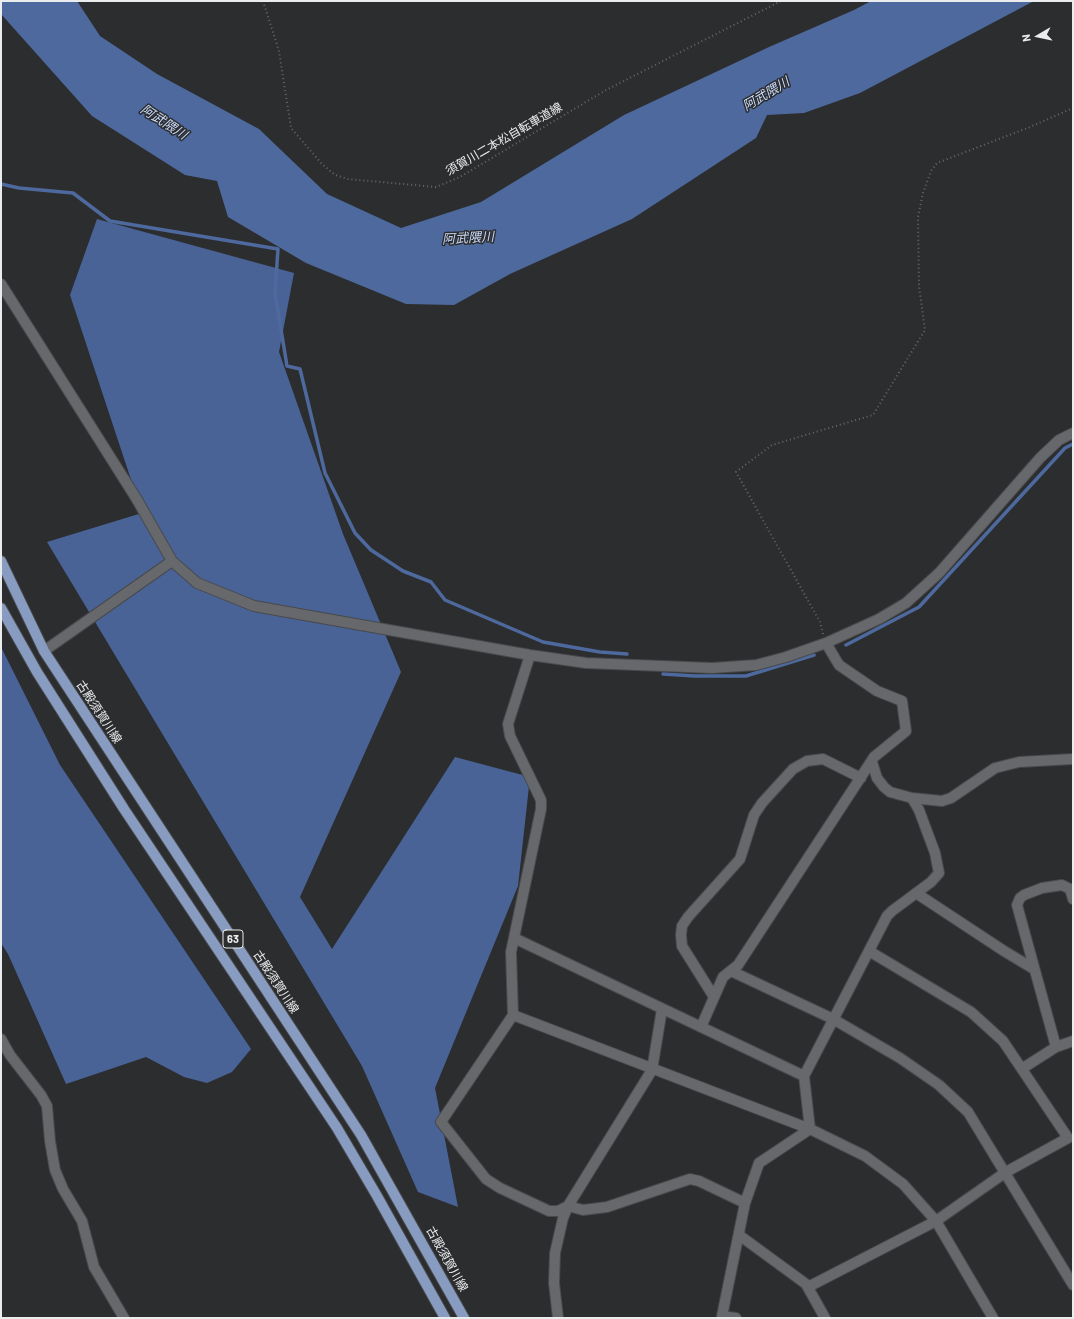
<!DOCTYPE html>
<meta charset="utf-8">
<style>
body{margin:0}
#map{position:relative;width:1074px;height:1319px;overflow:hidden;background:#2c2d2f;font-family:Barlow,sans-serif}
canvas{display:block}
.frame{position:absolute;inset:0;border:2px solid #ebecee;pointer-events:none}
.north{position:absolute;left:1018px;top:16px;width:40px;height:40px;-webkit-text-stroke:3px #2c2d2f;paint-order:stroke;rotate:261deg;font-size:11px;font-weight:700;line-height:16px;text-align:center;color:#ebecee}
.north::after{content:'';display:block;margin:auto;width:14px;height:18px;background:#ebecee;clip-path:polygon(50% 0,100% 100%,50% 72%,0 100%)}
</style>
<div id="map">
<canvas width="1074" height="1319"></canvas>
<div class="frame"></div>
<div class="north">N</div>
</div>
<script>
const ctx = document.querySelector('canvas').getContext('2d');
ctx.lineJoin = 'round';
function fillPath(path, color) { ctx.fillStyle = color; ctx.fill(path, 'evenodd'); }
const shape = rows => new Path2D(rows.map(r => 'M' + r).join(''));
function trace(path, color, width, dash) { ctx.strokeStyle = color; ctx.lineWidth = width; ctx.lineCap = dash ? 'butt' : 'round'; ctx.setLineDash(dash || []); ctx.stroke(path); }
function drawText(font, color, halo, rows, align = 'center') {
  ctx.font = font + ' Barlow,"Noto Sans JP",sans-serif'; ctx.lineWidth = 3; ctx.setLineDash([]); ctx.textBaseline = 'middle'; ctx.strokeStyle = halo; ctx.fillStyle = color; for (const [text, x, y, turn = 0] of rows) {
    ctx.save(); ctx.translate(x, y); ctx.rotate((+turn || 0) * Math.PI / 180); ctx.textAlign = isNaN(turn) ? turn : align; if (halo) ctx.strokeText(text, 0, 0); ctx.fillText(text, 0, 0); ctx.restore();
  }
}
const forest = shape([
 [97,219,294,273,279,352,343,534,401,672,300,897,332,949,455,757,530,777,518,886,435,1088,458,1207,418,1192,362,1066,47,542,142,513,70,295],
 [1,647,60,765,251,1049,232,1072,207,1083,184,1077,146,1057,66,1084,8,954,1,943]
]);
const water = shape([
 [1,1,77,1,100,36,157,74,259,129,327,194,401,228,481,202,624,115,769,47,854,10,871,1,1034,1,860,93,804,113,767,115,756,138,632,219,510,274,454,305,406,304,306,263,228,217,217,181,185,175,92,116,1,14]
]);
const stream = shape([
 [1,184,19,188,73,193,110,221,278,249,275,293,287,366,300,369,325,473,355,533,371,550,403,571,431,582,445,600,543,642,600,652,627,654],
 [846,645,919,607,1065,448,1073,444],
 [663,674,695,676,746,676,814,655]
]);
const path = shape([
 [263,1,279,51,291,128,322,164,335,175,348,179,436,187,460,177,606,90,781,1],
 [823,634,820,622,736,472,772,445,873,415,925,330,919,286,918,217,923,193,931,171,937,163,1030,127,1073,108]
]);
const minor = shape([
 [1,284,136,498,172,561,197,583,254,606,530,655,586,663,712,668,756,665,786,657,826,643,879,619,906,603,939,573,1040,458,1059,440,1073,433],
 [44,651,172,561],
 [530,655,508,724,510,736,541,800,541,809,511,952,513,1015,441,1122,486,1179,500,1188,549,1211,558,1211,568,1206,583,1210,607,1207,690,1179,699,1181,745,1203],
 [872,762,877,778,884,787,890,792,912,798,942,801,951,798,995,768,1019,762,1073,759],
 [916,893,1004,951,1034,969],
 [514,938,804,1076],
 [731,971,833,1019,900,1058,939,1085,968,1112,1073,1285],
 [714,997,682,946,681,935,682,926,688,917,740,859,754,815,762,803,793,769,807,761,823,759,861,778],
 [513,1015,810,1129,865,1156,903,1184,936,1221,993,1318],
 [701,1027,723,977,738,965,874,757,906,731,902,701,877,691,839,665,826,643],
 [1,1039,10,1055,41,1095,47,1106,50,1141,55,1170,63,1189,82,1221,94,1267,124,1318],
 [1056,1047,1017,905,1020,898,1024,895,1042,888,1062,885,1070,889,1073,899],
 [1023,1068,1056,1047,1073,1041],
 [739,1235,806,1284,825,1318],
 [808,1287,936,1221,1006,1172,1068,1138,1003,1041,971,1012,869,951],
 [558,1318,554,1283,555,1253,563,1218,568,1206,652,1070,662,1009],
 [736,1318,722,1316,745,1203,759,1163,810,1129,804,1076,887,916,892,911,931,882,939,873,935,853,919,810,912,798]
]);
const major = shape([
 [1,561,44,651,361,1135,464,1318],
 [1,608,37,672,124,809,337,1128,377,1196,445,1318]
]);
const shields = [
 [233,939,20]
];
const shieldNames = [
 ["63",233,939]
];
const streetNames = [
 ["須賀川二本松自転車道線",504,139,-30],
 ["古殿須賀川線",99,712,57],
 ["古殿須賀川線",276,982,57],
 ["古殿須賀川線",447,1259,61]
];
const waterNames = [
 ["阿武隈川",766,94,-31],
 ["阿武隈川",164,122,33],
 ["阿武隈川",468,238,-3]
];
fillPath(forest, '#496397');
fillPath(water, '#4e699d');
trace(stream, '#4e699d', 3.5);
trace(minor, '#48494b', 12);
trace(major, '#48494b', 12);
trace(path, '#67686a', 2, [1, 3]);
trace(minor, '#66686b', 10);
trace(major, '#889cc1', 10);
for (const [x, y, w] of shields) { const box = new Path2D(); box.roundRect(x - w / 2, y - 9, w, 18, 3); ctx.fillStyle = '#2c2d2f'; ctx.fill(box); trace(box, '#ebecee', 1); }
drawText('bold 11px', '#ebecee', null, shieldNames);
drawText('12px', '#ebecee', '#2c2d2f', streetNames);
drawText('italic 13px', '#cadbfb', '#2c2d2f', waterNames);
</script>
